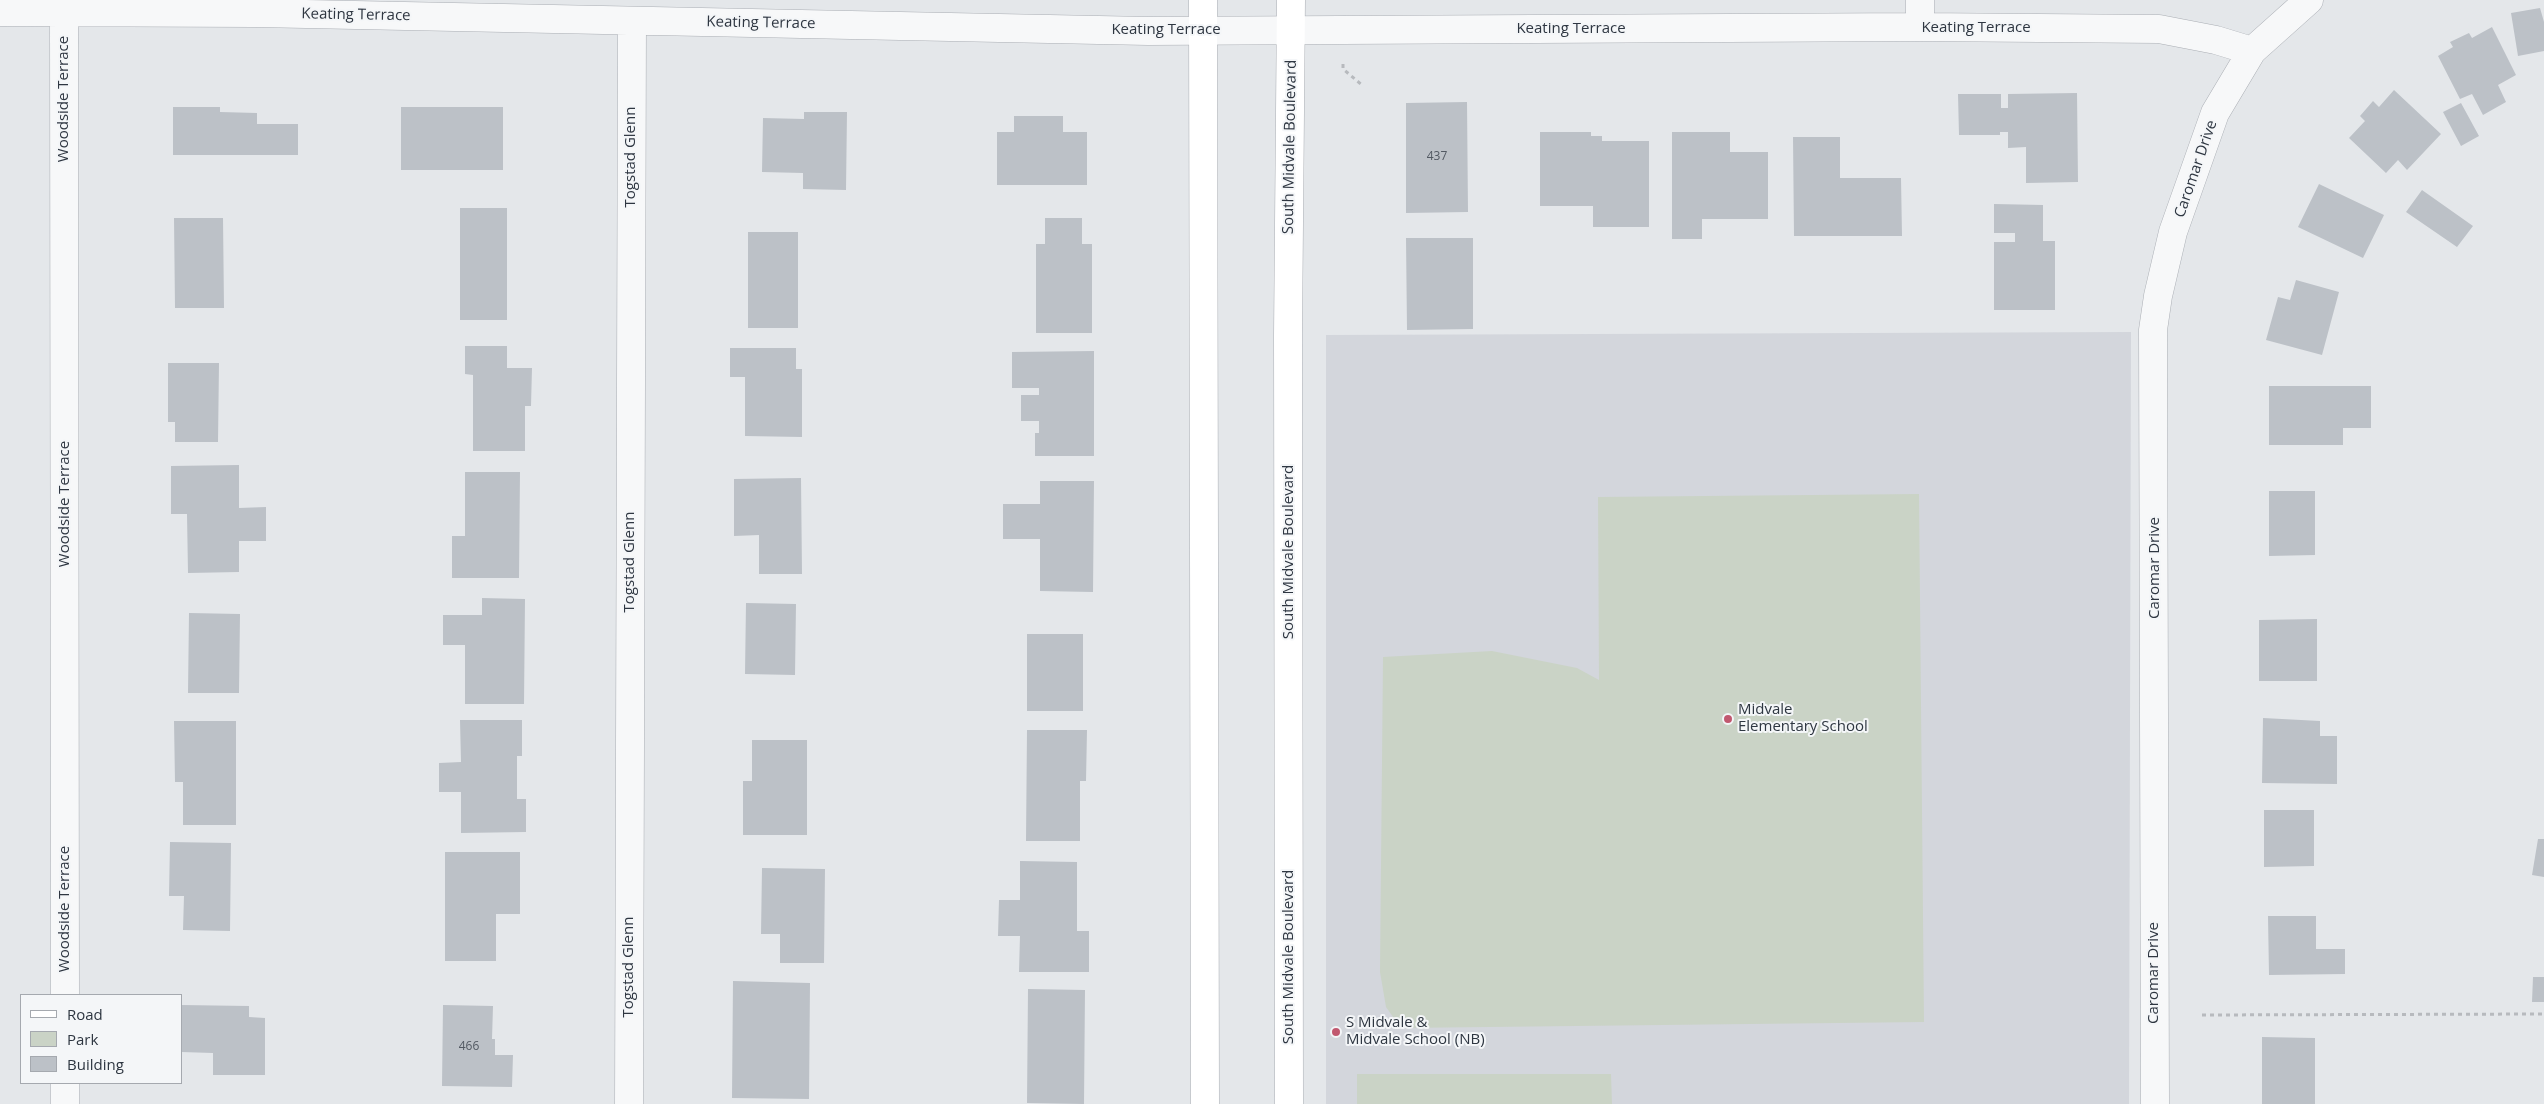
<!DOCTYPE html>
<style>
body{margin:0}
#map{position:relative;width:2544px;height:1104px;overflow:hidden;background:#e4e7ea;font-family:"Open Sans",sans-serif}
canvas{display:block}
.legend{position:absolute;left:20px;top:994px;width:162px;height:90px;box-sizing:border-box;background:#f4f6f8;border:1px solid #a5a9af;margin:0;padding:6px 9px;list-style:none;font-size:15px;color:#2e3641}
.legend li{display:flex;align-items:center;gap:10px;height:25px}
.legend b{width:25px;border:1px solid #a5a9af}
</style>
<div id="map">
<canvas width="2544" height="1104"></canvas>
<ul class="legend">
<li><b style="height:6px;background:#fff"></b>Road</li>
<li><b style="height:14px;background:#cad3c6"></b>Park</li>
<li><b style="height:14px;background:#bcc1c7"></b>Building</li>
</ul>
</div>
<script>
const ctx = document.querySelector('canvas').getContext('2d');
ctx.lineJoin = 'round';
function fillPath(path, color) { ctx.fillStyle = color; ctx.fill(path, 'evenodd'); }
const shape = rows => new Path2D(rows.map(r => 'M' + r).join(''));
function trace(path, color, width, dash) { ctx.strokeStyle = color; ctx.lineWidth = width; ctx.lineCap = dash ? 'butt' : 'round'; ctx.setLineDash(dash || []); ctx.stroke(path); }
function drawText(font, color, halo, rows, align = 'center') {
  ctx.font = font + ' "Open Sans",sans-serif'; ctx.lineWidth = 4; ctx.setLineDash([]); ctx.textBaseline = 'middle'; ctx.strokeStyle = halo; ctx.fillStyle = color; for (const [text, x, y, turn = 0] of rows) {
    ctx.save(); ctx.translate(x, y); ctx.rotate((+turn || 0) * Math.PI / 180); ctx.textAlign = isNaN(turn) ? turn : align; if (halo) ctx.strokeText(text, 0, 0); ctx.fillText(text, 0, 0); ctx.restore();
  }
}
const built = shape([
 [2131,332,2129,1104,1326,1104,1326,335]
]);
const green = shape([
 [1919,494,1924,1022,1401,1028,1386,1007,1380,972,1383,657,1492,651,1577,668,1599,680,1598,497],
 [1357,1074,1611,1074,1612,1104,1357,1104]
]);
const building = shape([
 [2540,8,2544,22,2544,51,2518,56,2511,13],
 [2492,27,2516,75,2498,85,2506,102,2483,115,2472,94,2460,99,2438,56,2453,47,2450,42,2469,33,2472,38],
 [2394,90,2441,134,2407,170,2398,160,2386,173,2349,138,2365,121,2360,116,2373,101,2379,107],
 [2077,93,2078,182,2026,183,2026,147,2008,148,2008,132,2000,132,2000,135,1959,135,1958,94,2001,94,2001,108,2008,108,2008,94],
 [1467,102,1468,212,1406,213,1406,103],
 [2461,103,2479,136,2461,146,2443,112],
 [173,107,220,107,220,112,257,113,257,124,298,124,298,155,173,155],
 [401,107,503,107,503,170,401,170],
 [804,112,847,112,846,190,803,189,803,173,762,172,763,118,804,119],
 [1014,116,1063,116,1063,132,1087,132,1087,185,997,185,997,132,1014,132],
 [1540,132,1591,132,1591,136,1602,136,1602,141,1649,141,1649,227,1593,227,1593,206,1540,206],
 [1672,132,1730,132,1730,152,1768,152,1768,219,1702,219,1702,239,1672,239],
 [1793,137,1840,137,1840,178,1901,178,1902,236,1794,236],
 [2319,184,2384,215,2363,258,2298,227],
 [2422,190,2473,226,2457,247,2406,212],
 [1994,204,2043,205,2043,241,2055,241,2055,310,1994,310,1994,242,2015,242,2015,233,1994,233],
 [460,208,507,208,507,320,460,320],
 [174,218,223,218,224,308,175,308],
 [1045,218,1082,218,1082,244,1092,244,1092,333,1036,333,1036,244,1045,244],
 [748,232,798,232,798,328,748,328],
 [1406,238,1473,238,1473,329,1407,330],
 [2296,280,2339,292,2322,355,2266,340,2278,297,2290,300],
 [465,346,507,346,507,368,532,368,531,406,525,406,525,451,473,451,473,375,465,374],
 [730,348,796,348,796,369,802,369,802,437,745,436,745,377,730,377],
 [1094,351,1094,456,1035,456,1035,433,1039,433,1039,421,1021,421,1021,395,1039,395,1039,388,1012,388,1012,352],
 [168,363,219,363,218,442,175,442,175,422,168,422],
 [2269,386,2371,386,2371,428,2343,428,2343,445,2269,445],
 [239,465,239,508,266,507,266,541,239,541,239,572,188,573,187,514,171,514,171,466],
 [465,472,520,472,519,578,452,578,452,536,465,536],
 [801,478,802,574,759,574,759,535,734,536,734,479],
 [1040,481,1094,481,1093,592,1040,591,1040,539,1003,539,1003,504,1040,504],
 [2269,491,2315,491,2315,555,2269,556],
 [482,598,525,599,524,704,465,704,465,645,443,645,443,615,482,615],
 [746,603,796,604,795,675,745,674],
 [189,613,240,614,239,693,188,693],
 [2317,619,2317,681,2259,681,2259,620],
 [1027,634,1083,634,1083,711,1027,711],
 [2263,718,2320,721,2320,736,2337,736,2337,784,2262,783],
 [460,720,522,720,522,756,517,756,517,799,526,799,526,832,461,833,461,792,439,792,439,763,461,762],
 [174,721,236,721,236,825,183,825,183,782,175,782],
 [1027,730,1087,730,1086,781,1080,781,1080,841,1026,841],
 [752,740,807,740,807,835,743,835,743,781,752,781],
 [2264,810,2314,810,2314,866,2264,867],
 [2538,839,2544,839,2544,877,2532,875],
 [170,842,231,843,230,931,183,930,184,896,169,896],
 [445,852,520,852,520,914,496,914,496,961,445,961],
 [1020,861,1077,862,1077,931,1089,931,1089,972,1019,972,1020,936,998,936,999,900,1020,900],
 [762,868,825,869,824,963,780,963,780,934,761,934],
 [2268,916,2316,916,2316,949,2345,949,2345,974,2269,975],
 [2533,977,2544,977,2544,1002,2532,1002],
 [733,981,810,983,809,1099,732,1098],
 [1028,989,1085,990,1084,1104,1027,1103],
 [181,1005,249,1006,249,1017,265,1018,265,1075,213,1075,213,1053,181,1052],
 [443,1005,493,1006,492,1039,495,1039,495,1055,513,1055,512,1087,442,1086],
 [2262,1037,2315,1038,2315,1104,2262,1104]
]);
const path = shape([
 [1343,64,1343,69,1362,85],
 [2202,1015,2544,1014]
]);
const minor = shape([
 [1920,0,1920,27],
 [0,12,256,13,1148,31,1920,27,2159,29,2216,40,2252,51,2309,0],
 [64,12,65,995],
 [65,1083,65,1104],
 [629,1104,632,21],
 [2155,1104,2153,330,2158,296,2173,232,2215,113,2252,51]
]);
const secondary = shape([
 [1203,0,1205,1104],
 [1289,1104,1288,335,1291,0]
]);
const markers = [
 [1728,719,5,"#c1586f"],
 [1336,1032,5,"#c1586f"]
];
const numberNames = [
 ["437",1437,157],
 ["466",469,1047]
];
const streetNames = [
 ["Keating Terrace",356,15,1],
 ["Keating Terrace",761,23,1],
 ["Keating Terrace",1976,28],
 ["Keating Terrace",1571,29],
 ["Keating Terrace",1166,30],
 ["Woodside Terrace",64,99,-90],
 ["South Midvale Boulevard",1290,147,-89],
 ["Togstad Glenn",631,157,-90],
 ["Caromar Drive",2196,169,-71],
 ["Woodside Terrace",65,504,-90],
 ["South Midvale Boulevard",1289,552,-90],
 ["Togstad Glenn",630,562,-90],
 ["Caromar Drive",2155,568,-90],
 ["Woodside Terrace",65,909,-90],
 ["South Midvale Boulevard",1289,957,-90],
 ["Togstad Glenn",629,967,-90],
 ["Caromar Drive",2154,973,-90]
];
const poiNames = [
 ["Midvale",1738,710],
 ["Elementary School",1738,727],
 ["S Midvale &",1346,1023],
 ["Midvale School (NB)",1346,1040]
];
fillPath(built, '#d3d6dc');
fillPath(green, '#cad3c6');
fillPath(building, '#bcc1c7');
trace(minor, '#aaaeb4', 29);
trace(secondary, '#aaaeb4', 29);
trace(path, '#b7babe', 3, [4, 4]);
trace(minor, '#f7f8f9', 28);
trace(secondary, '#fff', 28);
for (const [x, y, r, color] of markers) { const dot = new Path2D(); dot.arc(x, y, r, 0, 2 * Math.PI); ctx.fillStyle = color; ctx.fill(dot); trace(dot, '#f4f6f8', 2); }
drawText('12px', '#525962', null, numberNames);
drawText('15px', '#2e3641', '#f4f6f8', streetNames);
drawText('15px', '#2e3641', '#f4f6f8', poiNames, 'left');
</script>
